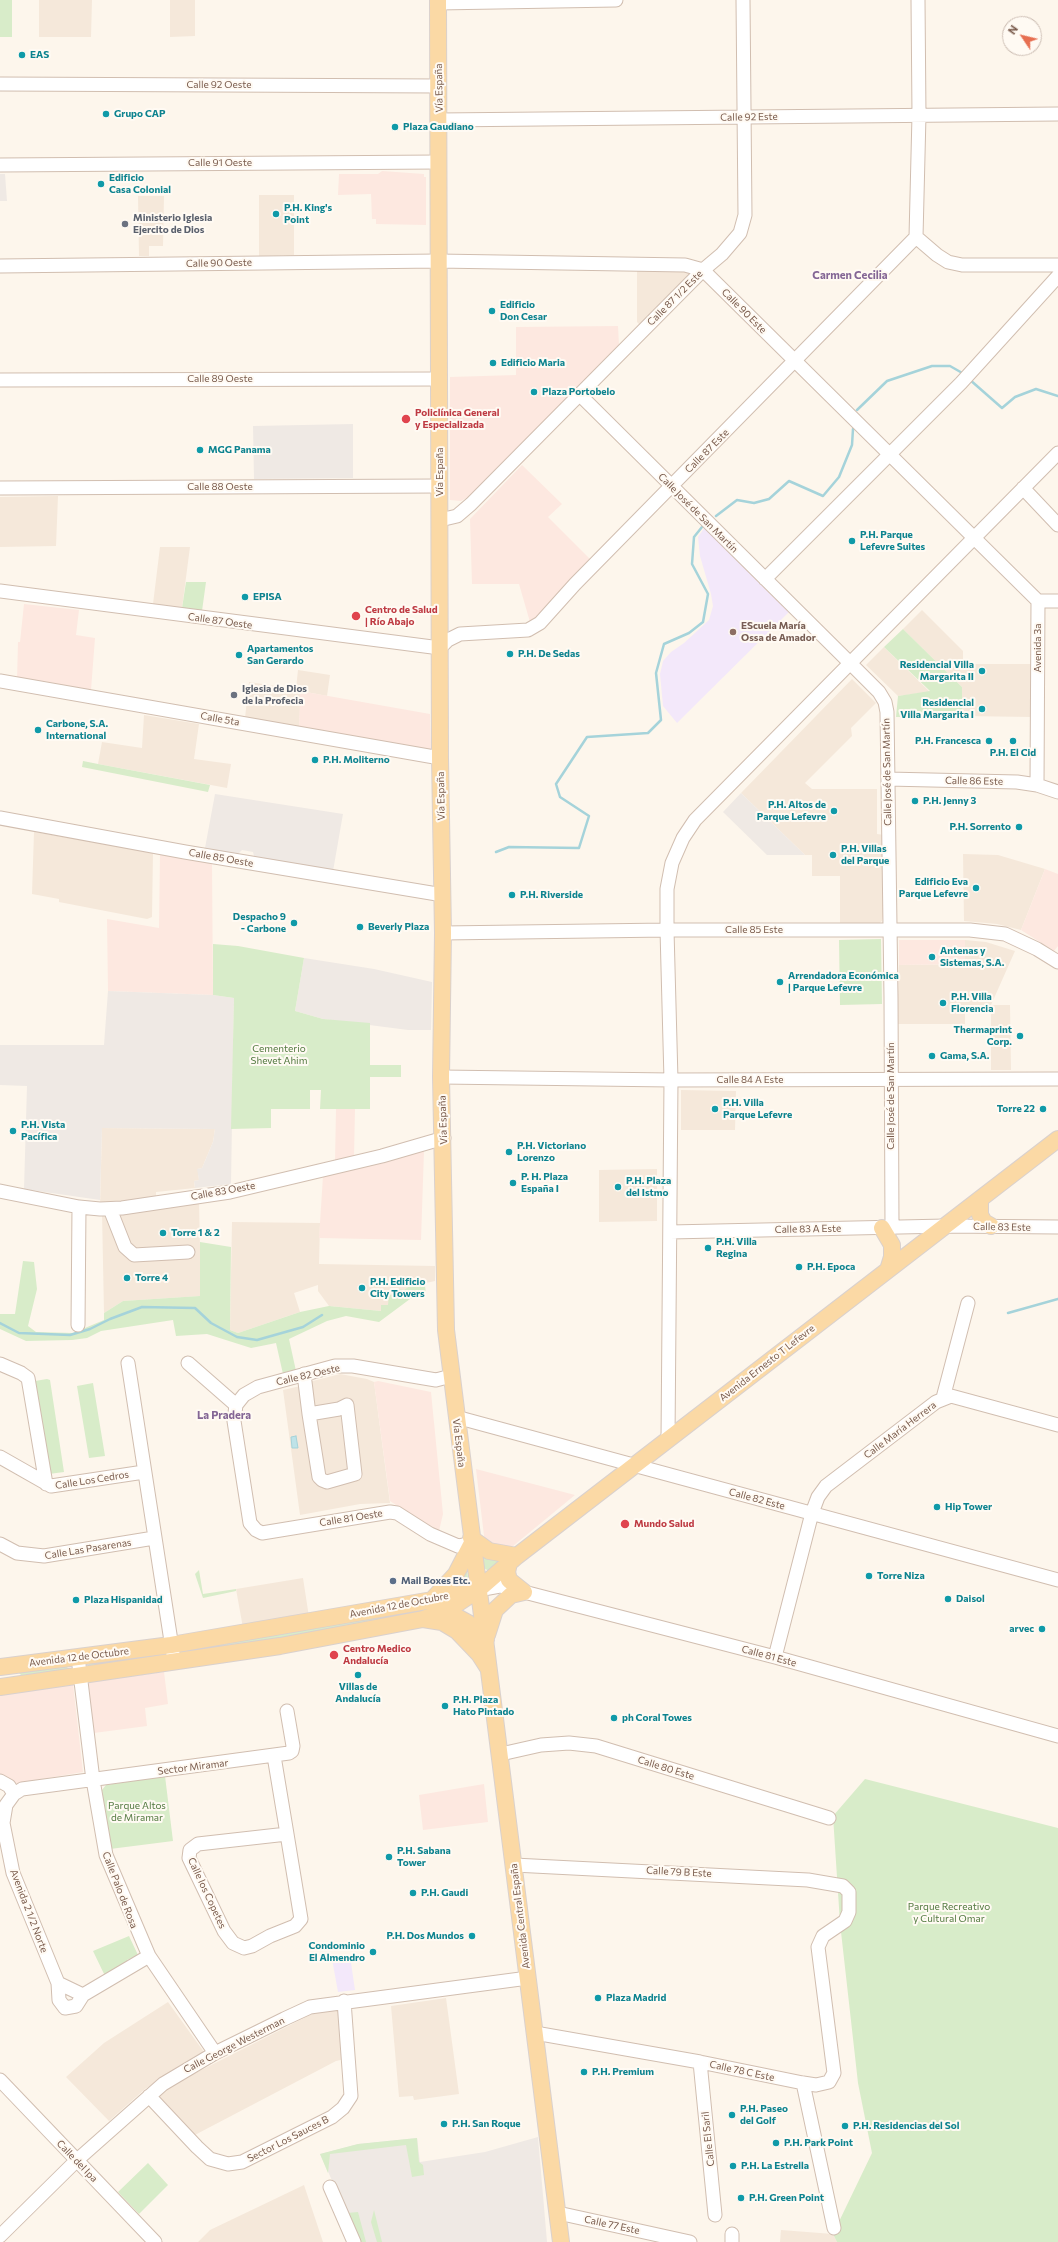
<!DOCTYPE html>
<meta charset="utf-8">
<style>
body{margin:0}
#map{position:relative;width:1058px;height:2242px;overflow:hidden;background:#fdf6ec;font-family:Commissioner,sans-serif}
canvas{display:block}
.north{position:absolute;left:1002px;top:16px;width:40px;height:40px;box-sizing:border-box;background:#fffaf3;border:1px solid #cabbb1;border-radius:50%;rotate:305deg;font-size:11px;font-weight:700;line-height:16px;text-align:center;color:#7a5c4d}
.north::after{content:'';display:block;margin:auto;width:14px;height:18px;background:#e76f51;clip-path:polygon(50% 0,100% 100%,50% 72%,0 100%)}
</style>
<div id="map">
<canvas width="1058" height="2242"></canvas>
<div class="north">N</div>
</div>
<script>
const ctx = document.querySelector('canvas').getContext('2d');
ctx.lineJoin = 'round';
function fillPath(path, color) { ctx.fillStyle = color; ctx.fill(path, 'evenodd'); }
const shape = rows => new Path2D(rows.map(r => 'M' + r).join(''));
function trace(path, color, width, dash) { ctx.strokeStyle = color; ctx.lineWidth = width; ctx.lineCap = dash ? 'butt' : 'round'; ctx.setLineDash(dash || []); ctx.stroke(path); }
function drawText(font, color, halo, rows, align = 'center') {
  ctx.font = font + ' Commissioner,sans-serif'; ctx.lineWidth = 4; ctx.setLineDash([]); ctx.textBaseline = 'middle'; ctx.strokeStyle = halo; ctx.fillStyle = color; for (const [text, x, y, turn = 0] of rows) {
    ctx.save(); ctx.translate(x, y); ctx.rotate((+turn || 0) * Math.PI / 180); ctx.textAlign = isNaN(turn) ? turn : align; if (halo) ctx.strokeText(text, 0, 0); ctx.fillText(text, 0, 0); ctx.restore();
  }
}
const residential = shape([
 [39,0,92,0,91,37,39,37],
 [170,0,195,0,195,36,170,37],
 [259,195,294,195,294,255,259,256],
 [138,196,164,196,163,246,149,246,149,256,139,256],
 [637,267,681,268,692,273,640,325,637,322],
 [58,496,56,546,0,547,0,497],
 [160,547,190,547,182,608,153,604],
 [922,610,963,651,963,664,1033,664,1032,717,962,716,962,687,903,629],
 [884,647,930,692,898,696,866,665],
 [298,670,330,675,327,696,301,691,299,728,245,718,249,682,296,689],
 [852,679,876,703,851,728,852,736,805,783,812,789,877,789,877,834,885,835,884,912,882,921,877,925,840,926,840,876,812,876,812,855,805,855,741,793],
 [144,715,199,724,194,759,231,764,227,788,98,764,102,742,142,748],
 [34,832,153,852,152,917,147,919,59,902,59,899,32,894],
 [963,854,998,855,1045,869,1021,930,997,924,964,921],
 [965,940,986,942,1015,951,991,1005,1010,1005,1011,1070,991,1070,991,1005,965,1005,965,1024,897,1024,899,965,965,964],
 [681,1090,736,1091,735,1130,681,1130],
 [102,1128,215,1129,213,1142,202,1168,198,1169,199,1180,194,1181,195,1188,156,1192,156,1197,100,1206],
 [657,1169,657,1221,599,1222,599,1170],
 [199,1200,201,1296,123,1301,104,1313,102,1212],
 [232,1222,320,1223,319,1264,435,1266,435,1281,408,1287,396,1296,388,1306,381,1311,329,1306,318,1291,318,1285,294,1293,300,1312,238,1333,230,1330],
 [340,1374,367,1379,374,1382,390,1503,360,1504,300,1515,283,1390,309,1384,309,1382],
 [303,1578,309,1617,243,1628,236,1589],
 [446,1998,459,2094,414,2100,413,2096,399,2097,391,2006],
 [168,2002,204,2052,145,2089,109,2121,66,2077,104,2043],
 [335,2009,339,2011,345,2059,336,2061,191,2137,157,2101,157,2095,162,2090,312,2014],
 [304,2185,323,2242,198,2242,210,2230],
 [781,2230,833,2234,837,2242,780,2242]
]);
const commercial = shape([
 [382,171,424,174,424,177,426,177,426,225,376,224,376,219,372,219,371,194,338,195,339,174,378,174],
 [618,326,619,345,470,496,461,501,450,500,450,377,516,375,516,327],
 [522,465,562,504,548,517,592,561,540,617,530,622,519,584,472,584,470,519],
 [24,604,79,610,76,635,95,638,91,690,43,681,43,684,17,680,18,642,20,642],
 [300,691,430,714,431,750,299,730],
 [160,854,212,863,213,995,108,991,107,919,159,928],
 [1045,869,1058,874,1058,946,1054,951,1021,930],
 [899,940,965,940,965,964,899,965],
 [336,1109,355,1109,354,1157,335,1161],
 [424,1151,421,1240,319,1238,323,1176],
 [378,1381,431,1392,443,1514,439,1531,429,1527,390,1501,374,1382],
 [476,1469,575,1495,507,1551,485,1544],
 [164,1672,168,1704,145,1708,147,1726,94,1733,87,1686,89,1682],
 [73,1684,83,1772,13,1784,0,1779,0,1694],
 [484,1784,488,1822,423,1830,419,1795]
]);
const industrial = shape([
 [0,174,5,174,7,201,0,201],
 [353,424,353,478,254,479,253,426],
 [741,793,805,855,767,855,723,812],
 [215,794,343,814,333,871,254,856,253,852,242,850,238,854,205,848],
 [304,958,374,969,432,982,431,1030,408,1030,323,1019,295,1011],
 [108,991,213,995,234,998,231,1184,195,1188,194,1181,199,1180,197,1169,202,1168,213,1142,215,1129,102,1128,100,1200,24,1189,27,1086,0,1085,0,1045,104,1045],
 [538,2137,547,2242,360,2242,320,2154,358,2144,417,2138,420,2162,485,2152]
]);
const education = shape([
 [705,527,791,610,677,723,663,706,660,674,663,661,671,652,684,643,709,620,713,606,711,594,700,556,698,537],
 [350,1956,355,1990,338,1992,332,1959]
]);
const green = shape([
 [0,0,12,0,12,37,0,37],
 [186,582,206,582,202,611,182,608],
 [903,629,962,687,962,716,896,717,898,696,930,691,884,647],
 [83,761,98,764,210,785,208,792,82,767],
 [881,939,882,1004,840,1005,839,940],
 [213,944,238,946,304,958,295,1011,323,1019,370,1023,370,1065,401,1065,401,1077,370,1077,370,1109,320,1109,321,1090,310,1090,310,1109,271,1109,271,1128,231,1129,234,998,213,995],
 [200,1242,231,1247,230,1330,238,1333,300,1312,329,1306,381,1311,381,1305,388,1305,389,1295,396,1295,396,1289,404,1290,408,1287,425,1285,426,1295,410,1299,379,1322,346,1316,327,1321,289,1339,296,1371,283,1374,276,1343,251,1348,207,1334,176,1336,173,1320,101,1331,87,1338,72,1340,26,1341,0,1329,0,1314,15,1314,23,1261,34,1262,37,1289,28,1326,36,1332,73,1333,104,1320,104,1313,123,1301,200,1296],
 [47,1379,50,1380,64,1472,49,1474,35,1381],
 [93,1383,105,1456,89,1458,77,1386],
 [482,1550,504,1559,490,1570,487,1570,484,1568],
 [467,1568,468,1578,462,1588,448,1589],
 [199,1570,203,1594,236,1589,236,1591,203,1598,195,1574],
 [412,1609,424,1610,425,1613,183,1654,183,1650],
 [162,1653,163,1656,89,1667,88,1663],
 [67,1665,68,1670,24,1678,16,1670],
 [165,1776,173,1841,110,1849,102,1790,106,1785],
 [865,1779,1058,1828,1058,2242,837,2242,833,2234,872,2153,858,2083,840,1923,833,1816],
 [129,1936,138,1955,127,1960,128,1962,105,1976,93,1951],
 [417,2138,419,2162,423,2165,424,2175,412,2177,406,2145,330,2154,328,2173,320,2154,358,2144],
 [148,2163,168,2185,139,2214,118,2192],
 [374,2210,382,2242,377,2242,371,2222],
 [358,2212,366,2242,360,2242,347,2213]
]);
const water = shape([
 [296,1436,298,1448,292,1448,291,1437,296,1436]
]);
const stream = shape([
 [969,379,1002,408,1015,397,1036,389,1058,396],
 [857,410,887,381,932,366,950,366,964,374],
 [716,516,737,500,754,503,769,499,789,481,823,496,839,477,852,445,853,429],
 [496,852,509,847,579,848,589,816,560,797,556,784,587,737,648,733,661,720,656,673,664,644,689,633,703,622,708,594,692,564,694,537,702,527],
 [1008,1313,1058,1299],
 [0,1323,19,1333,70,1335,90,1329,110,1319,142,1307,195,1308,211,1323,237,1337,257,1340,303,1327,322,1315]
]);
const minor = shape([
 [438,3,616,0],
 [0,84,439,86],
 [439,120,1058,114],
 [0,165,439,162],
 [916,237,919,115,918,0],
 [916,237,937,255,948,262,962,265,1058,265],
 [0,266,438,261,685,265,703,270,1038,601,1037,785],
 [0,380,440,379],
 [579,394,850,663,879,692,885,702,887,712,891,997,892,1228],
 [0,488,440,486],
 [1023,488,1058,525],
 [440,520,457,516,471,504,703,270,722,254,740,233,745,215,743,0],
 [765,579,961,383,1058,276],
 [0,591,440,648,448,640,460,634,528,630,540,623,575,584,916,237],
 [1038,601,1058,601],
 [0,681,440,758],
 [888,779,1017,782,1037,785,1058,792],
 [0,818,185,852,443,895],
 [443,933,667,930,970,930,1005,934,1037,949,1058,962],
 [441,1077,671,1080,1058,1079],
 [0,1191,79,1207,100,1209,122,1208,230,1192,382,1156,444,1138],
 [110,1209,125,1247,134,1255,188,1252],
 [670,1232,946,1226,1058,1227],
 [78,1325,79,1207],
 [128,1363,173,1654],
 [188,1363,236,1405],
 [0,1364,21,1373,28,1378,46,1484],
 [304,1374,309,1414,319,1477,322,1480,327,1482,355,1474,347,1405,339,1409,309,1414],
 [943,1398,968,1303],
 [236,1405,234,1421,250,1523,256,1530,262,1533,390,1512,397,1513,430,1534,458,1546,472,1543],
 [236,1405,244,1395,258,1387,335,1366,353,1366,436,1380,451,1376],
 [456,1417,1058,1580],
 [668,1439,671,1080,667,930,667,889,672,863,683,838,695,820,1058,453],
 [0,1457,51,1486,144,1472],
 [0,1544,17,1553,44,1556,154,1538],
 [478,1590,500,1586,524,1592,775,1657,1058,1736],
 [78,1657,93,1780,106,1855,149,1956,215,2053],
 [775,1657,812,1513,818,1497,826,1486,936,1402,951,1396,1058,1425],
 [501,1754,541,1745,569,1743,596,1746,829,1818],
 [274,1756,287,1834,301,1919,295,1926,270,1936,252,1946,244,1948,233,1943,224,1931,189,1858,190,1850,198,1844,287,1834],
 [0,1781,9,1786,14,1794],
 [514,1865,808,1880,843,1886,849,1892,849,1912,845,1921,823,1936,818,1947,834,2073,829,2082,816,2085,803,2083,700,2062,535,2033],
 [149,1956,83,1995,58,1983,13,1873,3,1823,6,1805,14,1794,22,1789,289,1753,292,1751,293,1746,287,1711],
 [58,1983,59,2000,65,2008,76,2006,83,1995],
 [700,2062,715,2215],
 [0,2080,155,2242],
 [803,2083,834,2228],
 [149,2096,197,2147,210,2159,228,2164,242,2162,332,2117,343,2108,351,2096,344,2001],
 [330,2187,354,2242],
 [558,2213,690,2242],
 [0,2236,76,2161,163,2084,215,2053,284,2019,310,2007,528,1978],
 [732,2242,732,2234]
]);
const major = shape([
 [438,0,440,758,443,933,441,1077,446,1330,561,2242],
 [980,1199,980,1215,984,1222,991,1226],
 [882,1228,892,1245,892,1257,888,1270],
 [471,1538,489,1551,517,1556],
 [509,1563,507,1572,509,1580,524,1592],
 [432,1600,456,1574,472,1543],
 [446,1611,468,1623,486,1640],
 [423,1619,442,1622,457,1631,479,1654,488,1668],
 [487,1635,495,1610,511,1595,524,1592],
 [0,1667,171,1645,432,1600,469,1592],
 [0,1687,280,1646,423,1619,446,1611,478,1590,517,1556,1058,1139]
]);
const markers = [
 [22,55,4,"#0f9aa8"],
 [106,114,4,"#0f9aa8"],
 [395,127,4,"#0f9aa8"],
 [101,184,4,"#0f9aa8"],
 [276,214,4,"#0f9aa8"],
 [125,224,4,"#6b7280"],
 [492,311,4,"#0f9aa8"],
 [493,363,4,"#0f9aa8"],
 [534,392,4,"#0f9aa8"],
 [406,419,5,"#e0444e"],
 [200,450,4,"#0f9aa8"],
 [852,541,4,"#0f9aa8"],
 [245,597,4,"#0f9aa8"],
 [356,616,5,"#e0444e"],
 [733,632,4,"#8d6e63"],
 [510,654,4,"#0f9aa8"],
 [239,655,4,"#0f9aa8"],
 [982,671,4,"#0f9aa8"],
 [234,695,4,"#6b7280"],
 [982,709,4,"#0f9aa8"],
 [38,730,4,"#0f9aa8"],
 [989,741,4,"#0f9aa8"],
 [1013,741,4,"#0f9aa8"],
 [315,760,4,"#0f9aa8"],
 [915,801,4,"#0f9aa8"],
 [834,811,4,"#0f9aa8"],
 [1019,827,4,"#0f9aa8"],
 [833,855,4,"#0f9aa8"],
 [976,888,4,"#0f9aa8"],
 [512,895,4,"#0f9aa8"],
 [294,923,4,"#0f9aa8"],
 [360,927,4,"#0f9aa8"],
 [932,957,4,"#0f9aa8"],
 [780,982,4,"#0f9aa8"],
 [943,1003,4,"#0f9aa8"],
 [1020,1036,4,"#0f9aa8"],
 [932,1056,4,"#0f9aa8"],
 [715,1109,4,"#0f9aa8"],
 [1043,1109,4,"#0f9aa8"],
 [13,1131,4,"#0f9aa8"],
 [509,1152,4,"#0f9aa8"],
 [513,1183,4,"#0f9aa8"],
 [618,1187,4,"#0f9aa8"],
 [163,1233,4,"#0f9aa8"],
 [708,1248,4,"#0f9aa8"],
 [799,1267,4,"#0f9aa8"],
 [127,1278,4,"#0f9aa8"],
 [362,1288,4,"#0f9aa8"],
 [937,1507,4,"#0f9aa8"],
 [625,1524,5,"#e0444e"],
 [869,1576,4,"#0f9aa8"],
 [393,1581,4,"#5c6f8a"],
 [948,1599,4,"#0f9aa8"],
 [76,1600,4,"#0f9aa8"],
 [1042,1629,4,"#0f9aa8"],
 [334,1655,5,"#e0444e"],
 [358,1675,4,"#0f9aa8"],
 [445,1706,4,"#0f9aa8"],
 [614,1718,4,"#0f9aa8"],
 [389,1857,4,"#0f9aa8"],
 [413,1893,4,"#0f9aa8"],
 [472,1936,4,"#0f9aa8"],
 [373,1952,4,"#0f9aa8"],
 [598,1998,4,"#0f9aa8"],
 [584,2072,4,"#0f9aa8"],
 [732,2115,4,"#0f9aa8"],
 [444,2124,4,"#0f9aa8"],
 [845,2126,4,"#0f9aa8"],
 [776,2143,4,"#0f9aa8"],
 [733,2166,4,"#0f9aa8"],
 [741,2198,4,"#0f9aa8"]
];
const cultureNames = [
 ["EAS",30,55],
 ["Grupo CAP",114,114],
 ["Plaza Gaudiano",403,127],
 ["Edificio",109,178],
 ["Casa Colonial",109,190],
 ["P.H. King's",284,208],
 ["Point",284,220],
 ["Edificio",500,305],
 ["Don Cesar",500,317],
 ["Edificio Maria",501,363],
 ["Plaza Portobelo",542,392],
 ["MGG Panama",208,450],
 ["P.H. Parque",860,535],
 ["Lefevre Suites",860,547],
 ["EPISA",253,597],
 ["Apartamentos",247,649],
 ["San Gerardo",247,661],
 ["P.H. De Sedas",518,654],
 ["Residencial Villa",974,665,"right"],
 ["Margarita II",974,677,"right"],
 ["Residencial",974,703,"right"],
 ["Villa Margarita I",974,715,"right"],
 ["Carbone, S.A.",46,724],
 ["International",46,736],
 ["P.H. Francesca",981,741,"right"],
 ["P.H. El Cid",1013,753,"center"],
 ["P.H. Moliterno",323,760],
 ["P.H. Jenny 3",923,801],
 ["P.H. Altos de",826,805,"right"],
 ["Parque Lefevre",826,817,"right"],
 ["P.H. Sorrento",1011,827,"right"],
 ["P.H. Villas",841,849],
 ["del Parque",841,861],
 ["Edificio Eva",968,882,"right"],
 ["Parque Lefevre",968,894,"right"],
 ["P.H. Riverside",520,895],
 ["Despacho 9",286,917,"right"],
 ["- Carbone",286,929,"right"],
 ["Beverly Plaza",368,927],
 ["Antenas y",940,951],
 ["Sistemas, S.A.",940,963],
 ["Arrendadora Económica",788,976],
 ["| Parque Lefevre",788,988],
 ["P.H. Villa",951,997],
 ["Florencia",951,1009],
 ["Thermaprint",1012,1030,"right"],
 ["Corp.",1012,1042,"right"],
 ["Gama, S.A.",940,1056],
 ["P.H. Villa",723,1103],
 ["Parque Lefevre",723,1115],
 ["Torre 22",1035,1109,"right"],
 ["P.H. Vista",21,1125],
 ["Pacífica",21,1137],
 ["P.H. Victoriano",517,1146],
 ["Lorenzo",517,1158],
 ["P. H. Plaza",521,1177],
 ["España I",521,1189],
 ["P.H. Plaza",626,1181],
 ["del Istmo",626,1193],
 ["Torre 1 & 2",171,1233],
 ["P.H. Villa",716,1242],
 ["Regina",716,1254],
 ["P.H. Epoca",807,1267],
 ["Torre 4",135,1278],
 ["P.H. Edificio",370,1282],
 ["City Towers",370,1294],
 ["Hip Tower",945,1507],
 ["Torre Niza",877,1576],
 ["Daisol",956,1599],
 ["Plaza Hispanidad",84,1600],
 ["arvec",1034,1629,"right"],
 ["Villas de",358,1687,"center"],
 ["Andalucía",358,1699,"center"],
 ["P.H. Plaza",453,1700],
 ["Hato Pintado",453,1712],
 ["ph Coral Towes",622,1718],
 ["P.H. Sabana",397,1851],
 ["Tower",397,1863],
 ["P.H. Gaudi",421,1893],
 ["P.H. Dos Mundos",464,1936,"right"],
 ["Condominio",365,1946,"right"],
 ["El Almendro",365,1958,"right"],
 ["Plaza Madrid",606,1998],
 ["P.H. Premium",592,2072],
 ["P.H. Paseo",740,2109],
 ["del Golf",740,2121],
 ["P.H. San Roque",452,2124],
 ["P.H. Residencias del Sol",853,2126],
 ["P.H. Park Point",784,2143],
 ["P.H. La Estrella",741,2166],
 ["P.H. Green Point",749,2198]
];
const streetNames = [
 ["Calle 92 Oeste",219,85],
 ["Vía España",439,88,-91],
 ["Calle 92 Este",749,117,-1],
 ["Calle 91 Oeste",220,163],
 ["Calle 90 Oeste",219,263,-1],
 ["Calle 87 1/2 Este",675,298,-45],
 ["Calle 90 Este",744,311,45],
 ["Calle 89 Oeste",220,379],
 ["Calle 87 Este",707,451,-45],
 ["Vía España",440,472,-90],
 ["Calle 88 Oeste",220,487],
 ["Calle José de San Martín",698,513,45],
 ["Calle 87 Oeste",220,621,8],
 ["Avenida 3a",1038,648,-90],
 ["Calle 5ta",220,719,10],
 ["Calle José de San Martín",887,772,-91],
 ["Calle 86 Este",974,781,1],
 ["Vía España",441,796,-91],
 ["Calle 85 Oeste",221,858,10],
 ["Calle 85 Este",754,930],
 ["Calle 84 A Este",750,1080],
 ["Calle José de San Martín",891,1096,-90],
 ["Vía España",443,1120,-92],
 ["Calle 83 Oeste",223,1191,-10],
 ["Calle 83 Este",1002,1227,1],
 ["Calle 83 A Este",808,1229,-1],
 ["Avenida Ernesto T Lefevre",767,1363,-38],
 ["Calle 82 Oeste",308,1375,-13],
 ["Calle María Herrera",900,1430,-37],
 ["Vía España",459,1443,83],
 ["Calle Los Cedros",92,1480,-9],
 ["Calle 82 Este",757,1499,15],
 ["Calle 81 Oeste",351,1518,-9],
 ["Calle Las Pasarenas",88,1549,-9],
 ["Avenida 12 de Octubre",399,1605,-11],
 ["Calle 81 Este",769,1656,15],
 ["Avenida 12 de Octubre",79,1657,-7],
 ["Sector Miramar",193,1767,-7],
 ["Calle 80 Este",666,1768,17],
 ["Calle 79 B Este",679,1872,3],
 ["Calle Palo de Rosa",120,1890,69],
 ["Calle los Copetes",207,1893,65],
 ["Avenida 2 1/2 Norte",29,1911,69],
 ["Avenida Central España",520,1916,-97],
 ["Calle George Westerman",234,2045,-27],
 ["Calle 78 C Este",742,2071,12],
 ["Sector Los Sauces B",288,2139,-27],
 ["Calle El Saril",708,2139,-96],
 ["Calle del Ipa",77,2161,46],
 ["Calle 77 Este",612,2225,12]
];
const worshipNames = [
 ["Ministerio Iglesia",133,218],
 ["Ejercito de Dios",133,230],
 ["Iglesia de Dios",242,689],
 ["de la Profecia",242,701]
];
const healthNames = [
 ["Policlínica General",415,413],
 ["y Especializada",415,425],
 ["Centro de Salud",365,610],
 ["| Río Abajo",365,622],
 ["Mundo Salud",634,1524],
 ["Centro Medico",343,1649],
 ["Andalucía",343,1661]
];
const educationNames = [
 ["EScuela María",741,626],
 ["Ossa de Amador",741,638]
];
const parkNames = [
 ["Cementerio",279,1049],
 ["Shevet Ahim",279,1061],
 ["Parque Altos",137,1806],
 ["de Miramar",137,1818],
 ["Parque Recreativo",949,1907],
 ["y Cultural Omar",949,1919]
];
const serviceNames = [
 ["Mail Boxes Etc.",401,1581]
];
const neighbourhoodNames = [
 ["Carmen Cecilia",850,275],
 ["La Pradera",224,1415]
];
fillPath(residential, '#f5e8da');
fillPath(commercial, '#fde8e0');
fillPath(industrial, '#efe9e4');
fillPath(education, '#f3e8fa');
fillPath(green, '#d8ecc9');
fillPath(water, '#bfe3e8');
trace(water, '#a5d3da', 1);
trace(stream, '#a5d3da', 2.5);
trace(minor, '#d1beb0', 15);
trace(major, '#dad1cd', 18);
trace(minor, '#fff', 13);
trace(major, '#fbd9a5', 16);
for (const [x, y, r, color] of markers) { const dot = new Path2D(); dot.arc(x, y, r, 0, 2 * Math.PI); ctx.fillStyle = color; ctx.fill(dot); trace(dot, '#fffaf3', 1.5); }
drawText('bold 10px', '#0d838f', '#fffaf3', cultureNames, 'left');
drawText('10px', '#7a5c4d', '#fffaf3', streetNames);
drawText('bold 10px', '#5b616d', '#fffaf3', worshipNames, 'left');
drawText('bold 10px', '#be3a42', '#fffaf3', healthNames, 'left');
drawText('bold 10px', '#785e54', '#fffaf3', educationNames, 'left');
drawText('10px', '#537a41', '#fffaf3', parkNames);
drawText('bold 10px', '#4e5e75', '#fffaf3', serviceNames, 'left');
drawText('bold 11px', '#846695', '#fffaf3', neighbourhoodNames);
</script>
